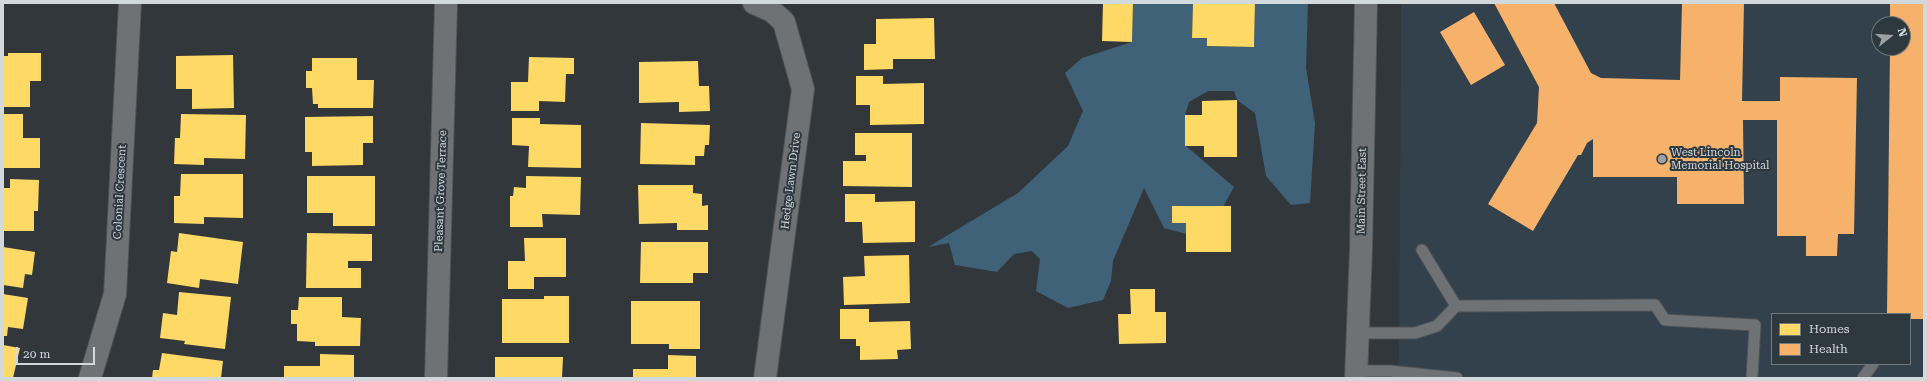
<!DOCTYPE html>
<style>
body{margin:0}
#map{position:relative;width:1927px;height:381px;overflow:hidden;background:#32373b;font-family:"Roboto Serif",serif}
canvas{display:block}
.frame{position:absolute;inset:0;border:4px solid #d2d9dd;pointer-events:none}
.legend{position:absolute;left:1771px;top:313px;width:140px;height:52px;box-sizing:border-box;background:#2e383f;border:1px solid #70787e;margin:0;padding:5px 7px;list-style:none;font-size:12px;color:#d2d9dd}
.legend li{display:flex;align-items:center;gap:8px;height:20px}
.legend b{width:20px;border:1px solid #70787e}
.north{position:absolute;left:1871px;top:16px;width:40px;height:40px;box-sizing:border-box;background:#2e383f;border:1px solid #70787e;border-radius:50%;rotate:73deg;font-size:11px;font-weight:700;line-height:16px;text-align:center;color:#d2d9dd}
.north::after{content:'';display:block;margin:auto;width:14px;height:18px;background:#9aa0a4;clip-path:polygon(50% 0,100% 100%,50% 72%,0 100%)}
.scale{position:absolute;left:16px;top:347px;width:79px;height:18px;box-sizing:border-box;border:2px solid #d2d9dd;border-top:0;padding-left:5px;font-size:12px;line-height:14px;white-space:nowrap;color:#d2d9dd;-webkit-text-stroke:3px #2e383f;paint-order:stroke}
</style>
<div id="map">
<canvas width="1927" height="381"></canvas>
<div class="frame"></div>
<ul class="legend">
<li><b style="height:11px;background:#ffd966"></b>Homes</li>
<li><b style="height:11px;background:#f6b26b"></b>Health</li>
</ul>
<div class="north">N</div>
<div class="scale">20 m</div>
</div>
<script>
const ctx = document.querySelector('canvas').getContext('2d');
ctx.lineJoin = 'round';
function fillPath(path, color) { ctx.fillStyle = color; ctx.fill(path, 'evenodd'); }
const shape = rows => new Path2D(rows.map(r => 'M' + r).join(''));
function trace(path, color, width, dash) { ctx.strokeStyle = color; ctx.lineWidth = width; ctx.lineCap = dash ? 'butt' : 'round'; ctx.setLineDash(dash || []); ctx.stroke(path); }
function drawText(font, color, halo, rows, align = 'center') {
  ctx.font = font + ' "Roboto Serif",serif'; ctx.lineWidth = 4; ctx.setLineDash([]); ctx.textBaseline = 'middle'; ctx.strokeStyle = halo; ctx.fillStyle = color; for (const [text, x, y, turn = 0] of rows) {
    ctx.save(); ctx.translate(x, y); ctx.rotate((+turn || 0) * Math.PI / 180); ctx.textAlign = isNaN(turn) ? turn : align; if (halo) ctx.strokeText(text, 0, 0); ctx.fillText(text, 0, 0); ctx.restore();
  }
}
const built = shape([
 [1401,3,1924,3,1924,378,1399,378],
 [1879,24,1903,24,1903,48,1879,48],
 [1772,314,1910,314,1910,364,1772,364]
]);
const forest = shape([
 [1133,3,1193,3,1192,38,1207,38,1207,46,1254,47,1255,3,1308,3,1306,68,1315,123,1310,203,1291,205,1266,176,1255,113,1237,100,1234,91,1208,91,1189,102,1185,115,1185,145,1234,187,1205,239,1164,228,1144,188,1113,261,1111,281,1103,300,1068,308,1036,291,1040,259,1032,251,1014,254,997,272,955,265,949,243,928,247,1018,193,1068,146,1083,111,1065,73,1082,58,1132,42]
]);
const homes = shape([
 [1103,3,1133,3,1132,42,1102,41],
 [1193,3,1255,3,1254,47,1207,46,1207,38,1192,38],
 [934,18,935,59,893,59,893,69,864,70,864,44,876,44,876,19],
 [8,53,41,53,41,81,30,81,30,107,3,107,3,56,8,56],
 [233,55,234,108,192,109,192,89,176,89,176,56],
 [529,57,574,58,574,74,566,74,565,102,539,101,539,111,511,111,511,82,528,82],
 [312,58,357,58,357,80,374,80,373,108,318,108,318,104,313,104,312,88,306,88,306,71,312,71],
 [698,61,699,86,709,86,710,111,679,112,679,102,639,103,639,62],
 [856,76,883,76,883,84,924,83,924,124,870,125,870,105,856,105],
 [1237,100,1237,157,1204,157,1204,146,1185,146,1185,115,1202,115,1202,101],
 [3,114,23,114,23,138,40,138,40,168,3,168],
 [181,114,246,115,245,159,204,158,204,165,174,164,175,138,180,138],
 [373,116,373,143,363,143,363,165,312,166,312,152,305,152,305,117],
 [512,118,540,118,540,124,581,125,581,168,528,167,529,146,512,145],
 [641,123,710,125,709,145,705,145,704,156,695,156,695,165,640,164],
 [855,133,912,133,912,187,843,186,843,161,866,161,866,155,855,155],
 [181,174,243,174,243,218,204,217,204,224,174,223,174,196,180,196],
 [307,176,375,176,375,226,333,226,333,213,307,213],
 [526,176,581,177,580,215,542,214,543,227,510,227,510,196,513,196,514,187,526,188],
 [10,179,39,180,38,211,34,211,34,231,3,231,3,188,10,188],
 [638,185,693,185,693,193,702,194,702,206,708,205,708,230,677,230,677,223,639,224],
 [845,194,875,194,875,202,915,201,915,242,863,243,862,222,845,222],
 [1172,206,1231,206,1231,252,1186,252,1186,223,1172,223],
 [179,233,243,242,238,284,200,279,199,288,167,283,171,251,177,252],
 [307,233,372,234,372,261,348,261,348,268,361,268,361,288,306,288],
 [524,238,566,238,566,277,534,277,534,289,508,289,508,261,525,261],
 [641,242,708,242,708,273,693,273,693,283,640,283],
 [3,247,35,252,32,275,25,274,23,288,3,285],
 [909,255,910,303,844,305,843,277,865,276,864,256],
 [1130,289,1155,289,1155,312,1166,312,1166,343,1119,344,1118,314,1131,314],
 [179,292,231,297,225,349,184,344,185,341,160,338,163,313,177,315],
 [3,294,28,298,23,329,8,327,7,336,3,336],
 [544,296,569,296,569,343,502,343,502,299,544,299],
 [299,297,342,297,342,317,361,318,360,346,315,346,315,342,297,341,297,324,291,324,291,310,298,310],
 [631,301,700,301,700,349,669,349,669,344,631,344],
 [840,309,869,309,869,322,910,321,911,349,897,350,898,359,860,360,860,346,856,346,856,339,840,339],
 [3,345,20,348,13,378,3,378],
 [162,353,223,361,221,378,152,378,153,370,159,370],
 [320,354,354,355,354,378,284,378,284,366,320,366],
 [668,355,696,356,696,378,633,378,633,369,668,369],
 [495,357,563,357,562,378,495,378]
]);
const health = shape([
 [1494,3,1554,3,1591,73,1601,78,1680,80,1682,3,1744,3,1742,101,1780,101,1780,77,1857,78,1854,234,1838,234,1837,256,1806,256,1806,236,1777,236,1777,120,1743,120,1744,204,1677,204,1677,177,1593,177,1593,139,1587,143,1581,155,1578,155,1533,231,1488,204,1537,123,1539,87],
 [1890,3,1924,3,1924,319,1910,319,1910,314,1887,314,1890,48,1903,48,1903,24,1890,24],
 [1474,12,1505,65,1471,85,1440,32]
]);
const lane = shape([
 [1422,250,1456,306],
 [1358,333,1415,333,1437,326,1456,306,1655,305,1665,320,1755,325,1752,378],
 [1356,371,1390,371,1457,378],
 [1863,378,1873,364]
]);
const street = shape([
 [754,3,772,11,784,22,803,89,765,378],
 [90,378,115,294,130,3],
 [436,378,446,3]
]);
const secondary = shape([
 [1356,378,1361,249,1366,3]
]);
const markers = [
 [1662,159,5,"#9aa0a4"]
];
const poiNames = [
 ["West Lincoln",1671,153],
 ["Memorial Hospital",1671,166]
];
const streetNames = [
 ["Hedge Lawn Drive",791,181,-83],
 ["Pleasant Grove Terrace",441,191,-88],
 ["Main Street East",1362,191,-89],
 ["Colonial Crescent",120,192,-87]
];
fillPath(built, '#32414b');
fillPath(forest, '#3f6279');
fillPath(homes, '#ffd966');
fillPath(health, '#f6b26b');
trace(lane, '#4f5357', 13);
trace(street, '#4f5357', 24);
trace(secondary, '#4f5357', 24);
trace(lane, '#6e7275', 11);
trace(street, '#6e7275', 22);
trace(secondary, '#6e7275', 22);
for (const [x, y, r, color] of markers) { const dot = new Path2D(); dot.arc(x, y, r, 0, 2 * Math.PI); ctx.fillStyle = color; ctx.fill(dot); trace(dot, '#2e383f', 1.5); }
drawText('11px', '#d2d9dd', '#2e383f', poiNames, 'left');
drawText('11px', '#d2d9dd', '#2e383f', streetNames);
</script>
